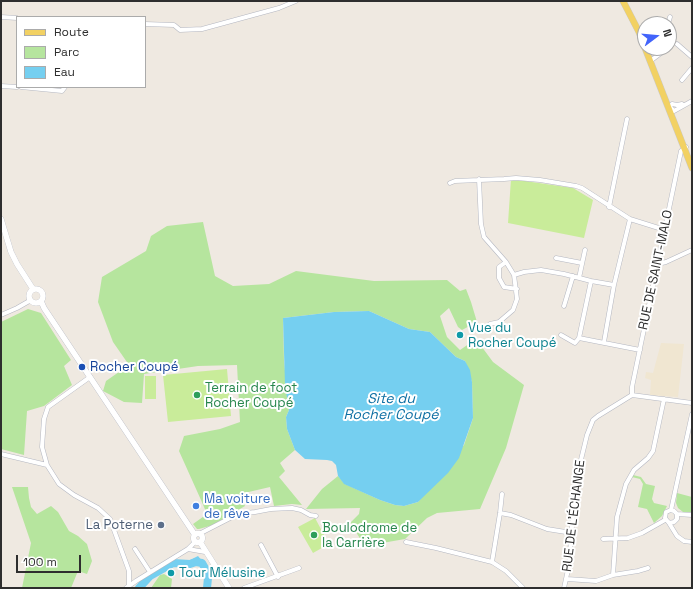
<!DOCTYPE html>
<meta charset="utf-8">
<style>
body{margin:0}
#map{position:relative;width:693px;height:589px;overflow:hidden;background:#efe9e1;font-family:"Space Grotesk",sans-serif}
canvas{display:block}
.frame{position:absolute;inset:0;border:2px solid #2e2e2e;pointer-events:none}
.legend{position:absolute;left:16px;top:16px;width:130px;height:72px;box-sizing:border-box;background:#fff;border:1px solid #ababab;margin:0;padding:5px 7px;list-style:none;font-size:12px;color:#2e2e2e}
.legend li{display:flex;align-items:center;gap:8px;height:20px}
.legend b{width:20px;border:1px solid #ababab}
.north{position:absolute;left:637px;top:16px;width:40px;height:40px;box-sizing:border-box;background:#fff;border:1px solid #ababab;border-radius:50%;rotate:74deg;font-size:11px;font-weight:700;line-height:16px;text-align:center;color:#2e2e2e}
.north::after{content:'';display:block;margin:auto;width:14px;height:18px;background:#4264fb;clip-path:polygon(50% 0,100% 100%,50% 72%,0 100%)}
.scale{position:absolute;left:16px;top:555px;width:65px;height:18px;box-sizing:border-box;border:2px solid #2e2e2e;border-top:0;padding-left:5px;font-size:12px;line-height:14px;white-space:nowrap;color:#2e2e2e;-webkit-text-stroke:3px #fff;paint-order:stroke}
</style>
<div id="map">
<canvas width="693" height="589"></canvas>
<div class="frame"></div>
<ul class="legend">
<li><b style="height:5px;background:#f2d163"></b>Route</li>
<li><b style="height:11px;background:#b6e59e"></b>Parc</li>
<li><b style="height:11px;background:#75cff0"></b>Eau</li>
</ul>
<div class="north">N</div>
<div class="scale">100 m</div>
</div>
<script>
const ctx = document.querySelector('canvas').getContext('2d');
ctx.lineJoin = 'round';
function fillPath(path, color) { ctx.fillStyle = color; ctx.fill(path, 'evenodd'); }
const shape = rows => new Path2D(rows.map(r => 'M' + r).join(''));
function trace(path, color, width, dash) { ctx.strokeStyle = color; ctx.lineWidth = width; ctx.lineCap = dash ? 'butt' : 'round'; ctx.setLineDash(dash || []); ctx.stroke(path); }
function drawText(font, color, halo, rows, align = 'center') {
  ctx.font = font + ' "Space Grotesk",sans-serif'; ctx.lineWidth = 4; ctx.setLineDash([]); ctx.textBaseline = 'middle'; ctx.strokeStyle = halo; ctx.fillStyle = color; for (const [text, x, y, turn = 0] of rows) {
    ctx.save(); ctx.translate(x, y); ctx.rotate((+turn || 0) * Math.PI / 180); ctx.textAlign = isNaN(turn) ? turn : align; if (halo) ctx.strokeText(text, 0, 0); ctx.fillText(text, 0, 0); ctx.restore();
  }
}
const education = shape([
 [661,343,684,344,678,397,650,395,651,380,645,378,646,372,653,373]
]);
const green = shape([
 [203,222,215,276,233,286,269,284,296,271,374,281,447,280,460,291,466,289,471,302,477,322,462,330,458,327,449,308,440,316,447,337,460,350,476,339,493,362,524,385,506,448,480,509,437,513,427,518,405,539,365,546,350,523,359,514,360,508,306,509,322,489,338,476,345,484,380,500,395,505,404,506,418,502,464,445,473,418,472,382,465,361,456,357,430,332,409,329,369,311,334,312,283,318,284,361,289,410,286,417,287,429,295,450,280,463,285,471,279,477,302,505,292,504,274,506,270,487,240,494,245,506,213,525,199,529,197,529,193,524,207,514,201,500,179,451,184,436,220,429,240,422,237,365,198,366,144,374,142,403,124,402,103,391,106,381,129,365,113,342,98,302,102,277,146,251,151,236,167,226],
 [28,309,41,313,71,360,64,366,72,385,44,406,27,411,24,455,1,449,1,322],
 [633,475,641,477,646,484,655,486,652,499,654,503,667,506,662,516,654,523,647,509,638,507,643,484,640,479,632,477],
 [12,487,28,487,29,498,31,507,37,514,51,506,58,512,69,531,78,536,87,544,92,561,87,574,78,571,71,588,22,588,31,543],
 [677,493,692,497,692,512,683,512,678,508,676,503],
 [164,574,172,579,171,588,151,588,160,575]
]);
const pitch = shape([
 [511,179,573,188,593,200,584,238,508,223],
 [227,369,231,416,168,422,163,375],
 [145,376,156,376,156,399,145,399],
 [315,518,329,544,313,553,298,527]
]);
const water = shape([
 [369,311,409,329,430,332,456,357,465,361,470,370,472,382,473,418,459,458,448,473,418,502,404,506,395,505,380,500,344,484,338,476,336,465,332,461,327,460,305,459,295,450,287,429,286,417,289,410,285,385,283,318,334,312],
 [198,556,203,562,200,564,190,566,190,560]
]);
const river = shape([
 [139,588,150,576,173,563,190,564,196,562,202,563,206,570,208,578,207,588]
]);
const minor = shape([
 [1,17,17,18],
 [145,24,174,25,180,30,202,29,279,8,296,1],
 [668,24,670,17],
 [677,44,692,57],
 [653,59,661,53,663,48],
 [682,80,692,68],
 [1,86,17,87],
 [21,87,62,91,65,87],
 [672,104,677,105,682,104],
 [669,106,674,111,692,101],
 [479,179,481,224,484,237,506,262,514,275,524,272,541,270,564,274,591,281,614,285],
 [450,183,455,181,504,179,516,178,540,180,576,186,582,188,630,219,665,230],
 [609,207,627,119],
 [556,258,582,263],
 [506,262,499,267,499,278,504,287,517,289],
 [658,264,666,262,692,250],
 [579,278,585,250],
 [564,306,573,276],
 [1,315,17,308,31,300],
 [490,324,499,322,513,310,517,299,514,275],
 [561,335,575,343,579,338,591,281],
 [579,338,640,350],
 [604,342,614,285,630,219],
 [90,377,48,407,44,419,42,447,47,465,59,484,74,495,98,508,110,519,129,571,129,586],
 [632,395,632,387,681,151,686,147],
 [632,395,692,403],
 [1,454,47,465],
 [671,510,692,414],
 [500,513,511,515,547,529,572,533],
 [677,514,677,519,674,522,669,523,665,518,666,512,671,510,674,511,677,514,692,515],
 [669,523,677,536,684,541,692,542],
 [199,534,238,514,255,512,271,509,292,508,301,510,310,515,316,516],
 [603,539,628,538,642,533,665,520],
 [406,542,436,548,492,562,506,571,523,588],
 [261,545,278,577],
 [135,549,150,572],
 [188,549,205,552],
 [492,562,500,513,502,494],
 [613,575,617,517,626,484,634,470,648,458,653,451,664,399],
 [567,579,596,581,613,575,638,571,648,568],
 [126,588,136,581,188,549,195,542],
 [244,588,299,568],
 [564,588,569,565,573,513,578,472,587,435,593,420,598,416,632,395]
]);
const secondary = shape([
 [1,219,11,252,17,264,33,289],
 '29 296a7 7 0 1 1 14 0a7 7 0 1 1-14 0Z',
 [41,301,44,308,195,535],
 '193.5 538a4.5 4.5 0 1 1 9 0a4.5 4.5 0 1 1-9 0Z',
 [200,542,229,588]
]);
const primary = shape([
 [623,1,639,32,645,48],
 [645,48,692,168]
]);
const markers = [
 [460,335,4,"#0f9aa8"],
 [82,367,4,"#1a4fb4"],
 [197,395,4,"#2e9e5b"],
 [196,506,4,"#3f7fe0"],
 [161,525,4,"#5c6f8a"],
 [314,535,4,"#2e9e5b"],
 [171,573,4,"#0f9aa8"]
];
const streetNames = [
 ["RUE DE SAINT-MALO",656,270,-78],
 ["RUE DE L'ÉCHANGE",574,516,-83]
];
const cultureNames = [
 ["Vue du",468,328],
 ["Rocher Coupé",468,343],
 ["Tour Mélusine",179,573]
];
const transitNames = [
 ["Rocher Coupé",90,367]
];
const leisureNames = [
 ["Terrain de foot",205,388],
 ["Rocher Coupé",205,403],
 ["Boulodrome de",322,528],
 ["la Carrière",322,543]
];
const shopNames = [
 ["Ma voiture",204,499],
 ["de rêve",204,514]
];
const serviceNames = [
 ["La Poterne",153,525]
];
const waterNames = [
 ["Site du",391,399],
 ["Rocher Coupé",391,415]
];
fillPath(education, '#f0e6d1');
fillPath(green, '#b6e59e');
fillPath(pitch, '#c9ec9a');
fillPath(water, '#75cff0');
trace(river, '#75cff0', 8);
trace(minor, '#b4b7c1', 5);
trace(secondary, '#b4b7c1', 6);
trace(primary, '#c9c9c9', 7);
trace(minor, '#fff', 4);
trace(secondary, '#fff', 5.5);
trace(primary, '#f2d163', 6);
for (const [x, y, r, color] of markers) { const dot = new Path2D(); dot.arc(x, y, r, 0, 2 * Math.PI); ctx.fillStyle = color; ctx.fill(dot); trace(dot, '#fff', 1.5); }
drawText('13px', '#2e2e2e', '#fff', streetNames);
drawText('13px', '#0d838f', '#fff', cultureNames, 'left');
drawText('13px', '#164399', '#fff', transitNames, 'left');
drawText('13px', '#27864d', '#fff', leisureNames, 'left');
drawText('13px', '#366cbe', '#fff', shopNames, 'left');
drawText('13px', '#4e5e75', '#fff', serviceNames, 'right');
drawText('italic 14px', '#0d6fa3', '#fff', waterNames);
</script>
